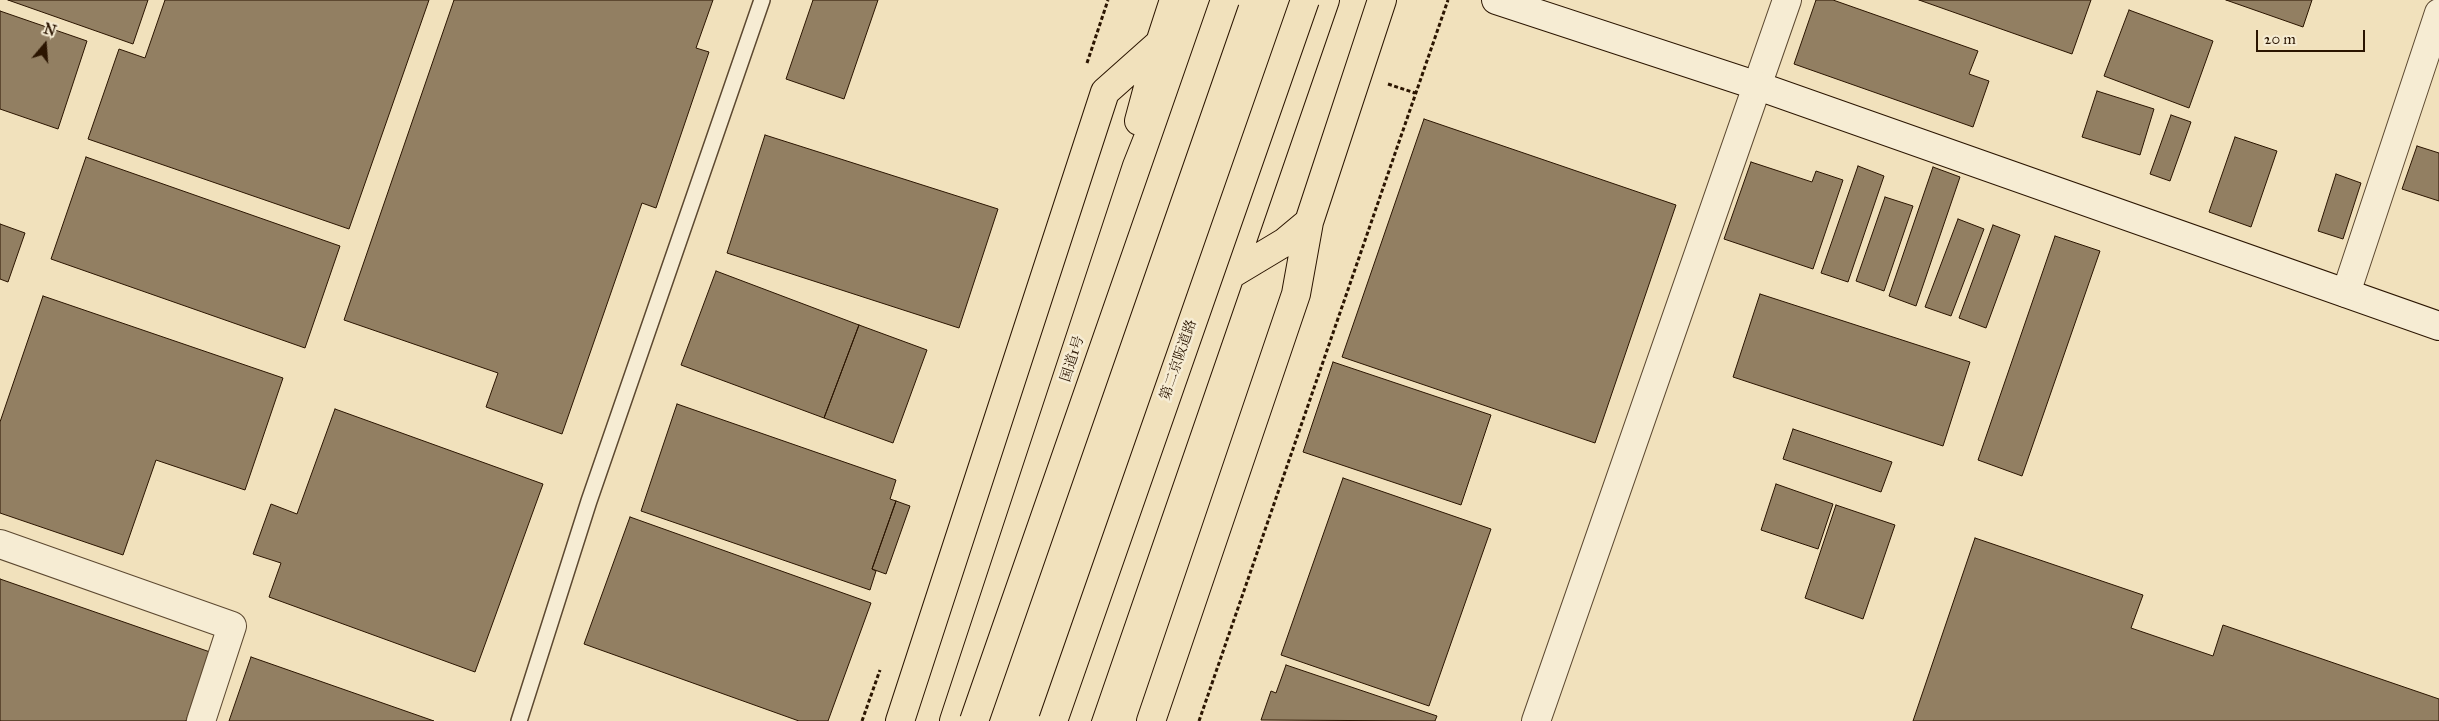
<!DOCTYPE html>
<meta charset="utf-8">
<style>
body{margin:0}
#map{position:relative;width:2439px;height:721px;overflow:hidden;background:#f1e1bc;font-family:"IM FELL Great Primer",serif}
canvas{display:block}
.north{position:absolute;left:20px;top:20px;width:50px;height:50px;-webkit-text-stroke:4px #f6ecd3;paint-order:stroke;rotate:18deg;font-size:14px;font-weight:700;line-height:20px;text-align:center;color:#2b1501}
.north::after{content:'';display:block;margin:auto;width:18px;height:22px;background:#2b1501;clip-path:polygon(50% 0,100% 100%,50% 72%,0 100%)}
.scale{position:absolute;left:2256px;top:30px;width:109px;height:22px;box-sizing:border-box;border:2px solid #2b1501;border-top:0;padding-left:6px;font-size:15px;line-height:18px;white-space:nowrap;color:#2b1501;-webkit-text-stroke:4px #f6ecd3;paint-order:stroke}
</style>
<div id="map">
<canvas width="2439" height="721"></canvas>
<div class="north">N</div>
<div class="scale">20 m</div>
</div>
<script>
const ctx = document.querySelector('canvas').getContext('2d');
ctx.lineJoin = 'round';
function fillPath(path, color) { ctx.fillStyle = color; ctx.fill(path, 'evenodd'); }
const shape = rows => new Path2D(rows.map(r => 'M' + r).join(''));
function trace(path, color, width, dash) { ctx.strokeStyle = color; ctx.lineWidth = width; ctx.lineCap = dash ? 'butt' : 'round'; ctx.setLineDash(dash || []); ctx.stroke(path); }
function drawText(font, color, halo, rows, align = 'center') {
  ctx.font = font + ' "IM FELL Great Primer","Noto Serif JP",serif'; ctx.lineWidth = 5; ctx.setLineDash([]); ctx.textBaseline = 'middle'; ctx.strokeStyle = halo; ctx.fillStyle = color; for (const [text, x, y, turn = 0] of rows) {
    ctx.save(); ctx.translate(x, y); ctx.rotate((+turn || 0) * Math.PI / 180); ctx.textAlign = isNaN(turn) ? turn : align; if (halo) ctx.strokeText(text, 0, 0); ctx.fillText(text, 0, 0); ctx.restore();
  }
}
const building = shape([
 [8,0,148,0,133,44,8,0],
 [165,0,429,0,349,229,88,139,119,49,145,58,165,0],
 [454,0,713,0,696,48,709,52,656,208,642,203,562,434,486,407,498,373,344,320,454,0],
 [813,0,878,0,844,99,786,79,813,0],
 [1816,0,1833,0,1978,51,1969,74,1989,81,1973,127,1794,64,1816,0],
 [1919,0,2091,0,2072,54,1919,0],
 [2226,0,2312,0,2303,27,2226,0],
 [2129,10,2213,41,2189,108,2104,76,2129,10],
 [0,11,87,41,58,129,0,109,0,11],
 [2097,91,2154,109,2140,155,2082,137,2097,91],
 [2171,115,2191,122,2170,181,2150,174,2171,115],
 [1424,119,1676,205,1595,443,1342,357,1424,119],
 [765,135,998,209,959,328,727,253,765,135],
 [2235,137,2277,151,2251,227,2209,212,2235,137],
 [2417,146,2439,153,2439,201,2402,189,2417,146],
 [86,157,340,246,305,348,51,259,86,157],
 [1751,162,1812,182,1816,171,1843,180,1813,269,1724,239,1751,162],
 [1858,166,1884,176,1848,282,1821,273,1858,166],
 [1933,167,1960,177,1916,306,1889,296,1933,167],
 [2336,174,2361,183,2343,239,2318,231,2336,174],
 [1885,197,1913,206,1884,291,1856,281,1885,197],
 [1958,219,1984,229,1951,316,1925,307,1958,219],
 [0,224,25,233,8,282,0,279,0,224],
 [1993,225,2020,235,1986,328,1959,318,1993,225],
 [2055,236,2100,251,2022,476,1978,460,2055,236],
 [716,271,859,325,824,418,681,365,716,271],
 [1760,294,1970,362,1943,446,1733,377,1760,294],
 [43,296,283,378,245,490,156,460,123,555,0,513,0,422,43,296],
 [859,325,927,350,893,443,824,418,859,325],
 [1333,362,1491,415,1461,505,1303,452,1333,362],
 [677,404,896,480,890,499,896,501,872,569,876,571,870,590,641,511,677,404],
 [335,409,543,484,475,672,269,597,281,563,253,554,271,504,297,514,335,409],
 [1793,429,1892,462,1881,492,1783,459,1793,429],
 [1343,478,1491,529,1429,706,1281,655,1343,478],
 [1776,484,1833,504,1818,549,1761,530,1776,484],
 [896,501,910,506,886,574,872,569,896,501],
 [1836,505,1895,525,1863,619,1805,598,1836,505],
 [630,517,871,603,828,721,799,721,584,644,630,517],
 [1975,538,2143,595,2131,628,2213,656,2223,625,2439,699,2439,721,1913,721,1975,538],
 [0,579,210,652,186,721,0,721,0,579],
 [251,657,434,721,229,721,251,657],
 [1286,665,1437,716,1435,721,1261,720,1271,691,1276,693,1286,665]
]);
const path = shape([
 [1087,63,1108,0],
 [1388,84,1415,93],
 [862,721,880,670],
 [1199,721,1448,0]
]);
const lane = shape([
 [519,721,589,501,762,0]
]);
const street = shape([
 [2346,293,2439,13],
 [0,544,232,626,201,721],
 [1536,721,1787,0]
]);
const secondary = shape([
 [1496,0,1758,86,2439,326]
]);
const highway = shape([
 [1139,121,1160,43],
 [1230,275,1285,242,1309,222],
 [900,721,1105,92,1160,43,1174,0],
 [954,721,1137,166,1203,0],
 [1076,721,1325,0],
 [1151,721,1296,294,1309,222,1382,0]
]);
const highwayBridge = shape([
 [974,721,1225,0],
 [1053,721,1305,0]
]);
const streetNames = [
 ["国道1号",1073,359,-72],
 ["第二京阪道路",1179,360,-71]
];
fillPath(building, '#927f62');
trace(building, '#2b1501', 1);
trace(lane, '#5c4830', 18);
trace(street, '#5c4830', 30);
trace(secondary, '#2b1501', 30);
trace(highway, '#2b1501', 30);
trace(path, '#2b1501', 3, [4, 2.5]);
trace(lane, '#f6ecd3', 15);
trace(street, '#f6ecd3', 28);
trace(secondary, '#f6ecd3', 28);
trace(highway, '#f1e1bc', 28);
trace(highwayBridge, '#2b1501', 30, []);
trace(highwayBridge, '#f1e1bc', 28);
drawText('14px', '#2b1501', '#f6ecd3', streetNames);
</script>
